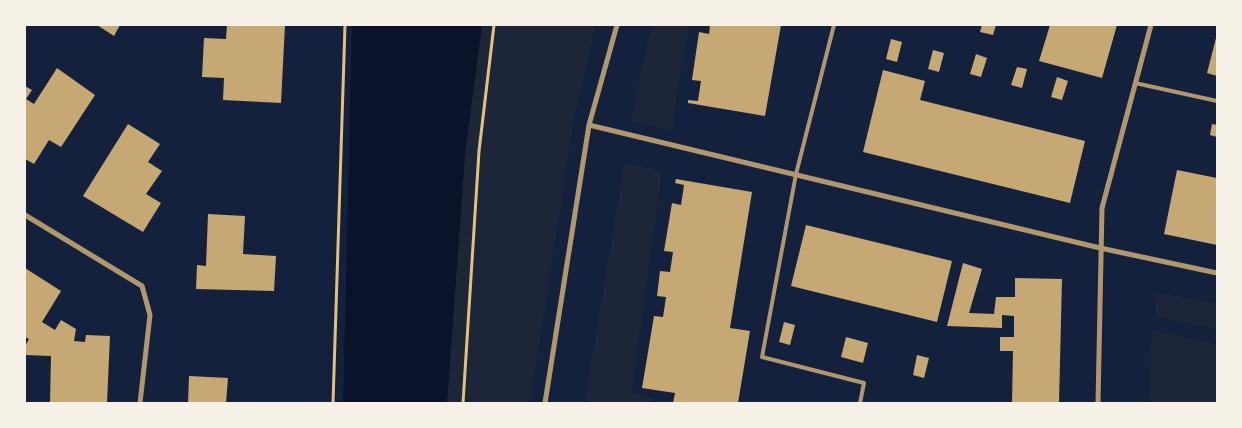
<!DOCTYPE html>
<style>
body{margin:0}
#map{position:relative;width:1242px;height:428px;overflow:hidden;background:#14213d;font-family:Quicksand,sans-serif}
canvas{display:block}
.frame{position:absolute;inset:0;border:26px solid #f6f1e7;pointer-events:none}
</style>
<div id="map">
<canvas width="1242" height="428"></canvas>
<div class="frame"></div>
</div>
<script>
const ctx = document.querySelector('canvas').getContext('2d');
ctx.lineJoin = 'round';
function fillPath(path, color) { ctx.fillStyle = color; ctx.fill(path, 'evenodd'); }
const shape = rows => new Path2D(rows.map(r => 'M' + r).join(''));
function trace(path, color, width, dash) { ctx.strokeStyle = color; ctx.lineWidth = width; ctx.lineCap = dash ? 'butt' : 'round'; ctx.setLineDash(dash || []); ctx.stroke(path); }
const green = shape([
 [482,25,596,25,573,123,530,403,447,403,465,154],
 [652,25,689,25,675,104,673,131,632,122,640,76],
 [625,162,662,171,631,393,655,398,654,403,585,403],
 [1156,292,1217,304,1217,329,1155,317],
 [1152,330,1217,344,1217,403,1149,403]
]);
const water = shape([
 [352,25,482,25,465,154,447,403,343,403]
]);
const building = shape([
 [97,25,120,25,114,36],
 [227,25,285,25,281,103,223,100,224,78,202,77,204,38,226,39],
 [710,25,781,25,765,116,688,103,688,100,698,101,701,81,692,80,699,32,709,34],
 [982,25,996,25,993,35,980,32],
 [1050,25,1117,25,1102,78,1039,61],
 [1216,38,1217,38,1217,76,1207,73],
 [891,39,902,42,897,62,886,59],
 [933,50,944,53,939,72,928,69],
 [976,54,987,58,981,77,970,74],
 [1017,67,1027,69,1022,88,1011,85],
 [57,68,95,95,61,147,49,140,34,164,25,159,25,86,32,90,26,99,34,104],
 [883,70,925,81,920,100,1085,141,1070,203,863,152],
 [1057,77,1068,81,1062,100,1051,97],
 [128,124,160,144,148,162,162,171,146,194,161,203,143,232,83,196],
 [1212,124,1217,125,1217,137,1210,135],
 [1177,170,1217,178,1217,245,1164,234],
 [676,179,752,192,730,328,750,331,738,403,673,403,675,393,642,388,654,316,663,317,666,297,657,296,660,271,670,272,673,252,664,251,672,203,681,205,684,185,675,183],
 [208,214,245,216,243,254,276,256,274,291,196,289,197,265,206,266],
 [806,225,952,261,937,322,791,286],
 [963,263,982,269,969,313,994,314,996,297,1015,297,1015,278,1062,279,1059,403,1012,403,1013,351,1000,351,1000,337,1014,337,1014,316,1002,315,1002,328,947,326],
 [25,268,61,291,42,322,55,330,61,320,76,329,74,341,85,342,86,335,110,336,107,403,50,403,51,356,25,355,25,346,29,339,25,337],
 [784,322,795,325,790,345,779,342],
 [846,337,868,343,863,363,841,357],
 [917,355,929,358,924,378,913,375],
 [189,376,228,378,226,403,188,403]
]);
const path = shape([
 [333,403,345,25],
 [463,403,479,151,494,25]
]);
const service = shape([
 [834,25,796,174,762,357,864,383,860,403],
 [1135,83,1217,101]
]);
const minor = shape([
 [589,125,1100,248,1217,273],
 [25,215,142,286,150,315,140,403],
 [545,403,589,125,617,25],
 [1098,403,1102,208,1151,25]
]);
fillPath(green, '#1d2539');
fillPath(water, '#0b132b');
fillPath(building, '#c6a872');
trace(path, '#e5c07b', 3);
trace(service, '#b1986c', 4);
trace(minor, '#b1986c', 5);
</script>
